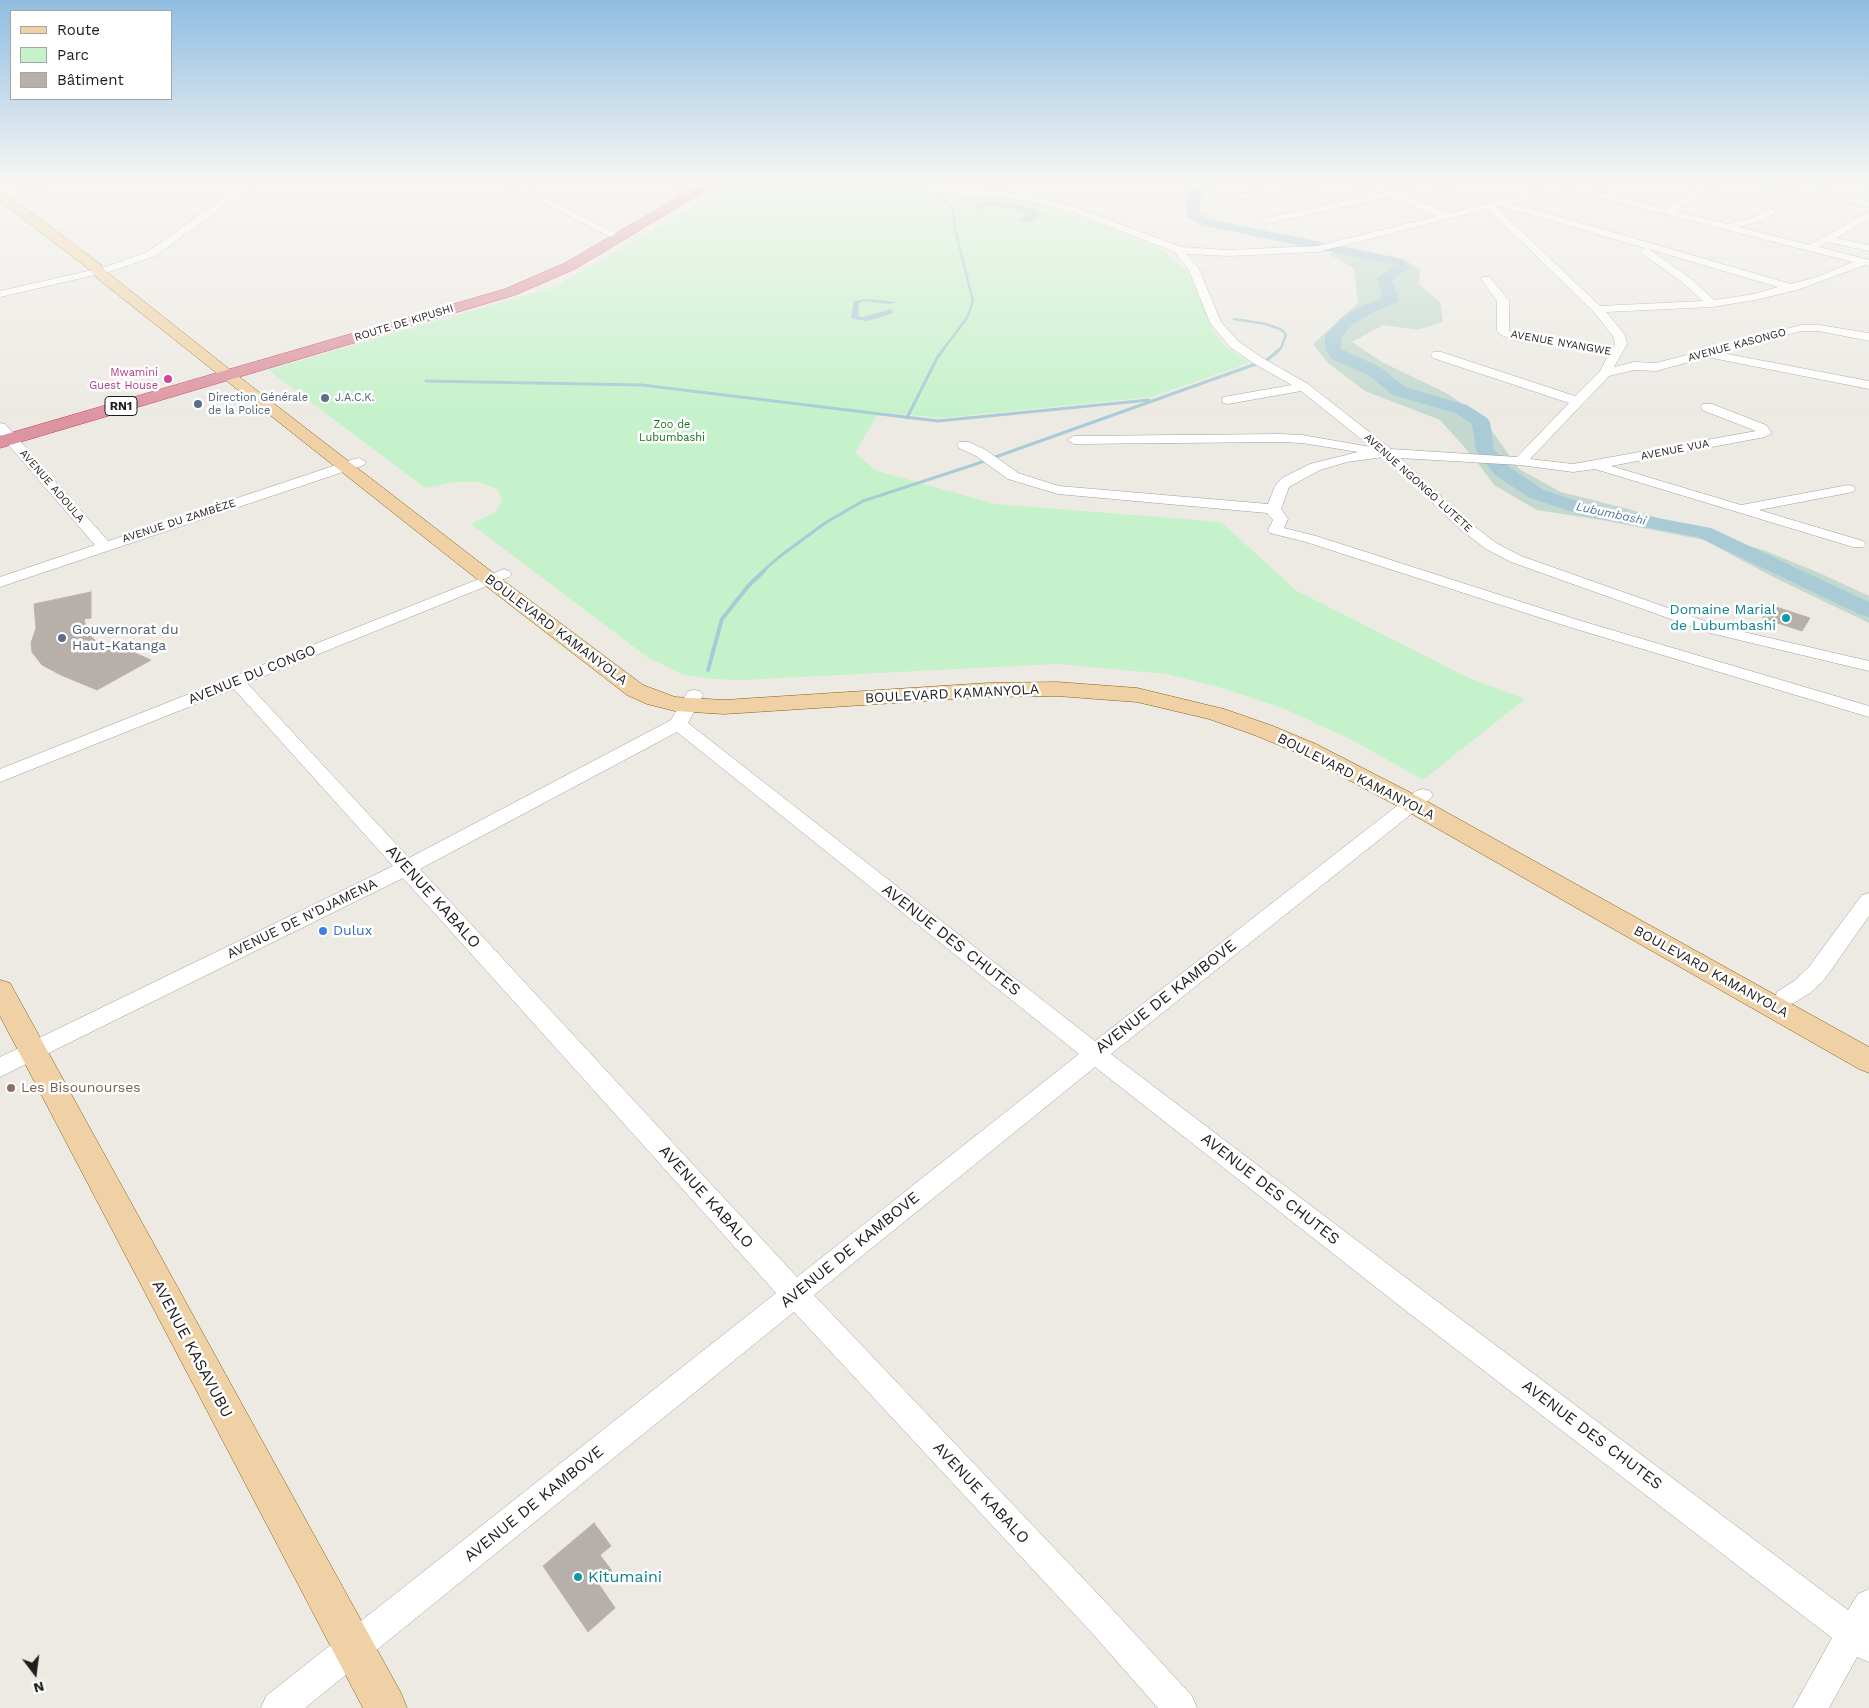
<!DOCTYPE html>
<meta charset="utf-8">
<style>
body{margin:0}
#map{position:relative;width:1869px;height:1708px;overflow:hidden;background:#edeae4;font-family:"Work Sans",sans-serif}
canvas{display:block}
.legend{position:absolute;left:10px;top:10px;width:162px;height:90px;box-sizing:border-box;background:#fff;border:1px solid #a5a5a5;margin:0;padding:6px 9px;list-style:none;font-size:15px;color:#1d1d1d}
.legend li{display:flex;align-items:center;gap:10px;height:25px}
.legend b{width:25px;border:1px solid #a5a5a5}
.north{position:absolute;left:10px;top:1648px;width:50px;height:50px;-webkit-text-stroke:4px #fff;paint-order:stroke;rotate:165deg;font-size:14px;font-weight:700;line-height:20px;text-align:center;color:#1d1d1d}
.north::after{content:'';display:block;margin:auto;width:18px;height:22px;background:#1d1d1d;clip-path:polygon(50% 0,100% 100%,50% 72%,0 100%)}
</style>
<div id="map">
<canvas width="1869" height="1708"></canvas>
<ul class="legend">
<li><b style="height:6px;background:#f0d1a5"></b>Route</li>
<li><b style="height:14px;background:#c5f2ca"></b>Parc</li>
<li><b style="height:14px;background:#b6afaa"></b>Bâtiment</li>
</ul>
<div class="north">N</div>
</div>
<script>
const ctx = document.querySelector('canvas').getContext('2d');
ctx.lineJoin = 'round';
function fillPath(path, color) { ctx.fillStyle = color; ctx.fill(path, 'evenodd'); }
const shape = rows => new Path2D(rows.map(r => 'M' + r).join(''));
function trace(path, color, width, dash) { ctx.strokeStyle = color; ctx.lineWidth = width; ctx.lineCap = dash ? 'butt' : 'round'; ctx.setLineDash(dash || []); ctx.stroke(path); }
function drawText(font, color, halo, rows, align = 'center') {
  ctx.font = font + ' "Work Sans",sans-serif'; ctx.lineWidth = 5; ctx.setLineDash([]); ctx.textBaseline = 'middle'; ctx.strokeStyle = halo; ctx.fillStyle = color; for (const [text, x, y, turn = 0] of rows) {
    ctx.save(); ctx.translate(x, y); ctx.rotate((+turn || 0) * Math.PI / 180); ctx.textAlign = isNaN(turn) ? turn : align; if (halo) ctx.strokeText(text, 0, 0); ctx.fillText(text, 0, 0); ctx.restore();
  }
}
const wetland = shape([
 [1355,249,1405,260,1420,270,1419,284,1440,302,1443,322,1418,330,1383,325,1352,342,1382,362,1448,394,1482,417,1519,469,1561,492,1632,510,1766,551,1824,575,1869,596,1869,623,1775,578,1704,540,1607,521,1537,510,1494,485,1474,458,1440,420,1365,391,1328,363,1313,344,1358,303,1354,268,1328,254]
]);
const park = shape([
 [741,179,844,179,873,189,1010,197,1041,204,1081,217,1159,248,1187,270,1214,332,1224,345,1249,363,1151,397,941,418,879,412,855,453,877,471,996,504,1221,522,1297,591,1469,678,1525,699,1423,780,1354,741,1285,709,1222,688,1166,674,1057,664,742,680,710,679,684,675,647,657,471,524,497,511,502,499,497,489,479,482,456,482,425,488,268,370,556,286]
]);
const water = shape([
 [988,201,999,201,1035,209,1043,215,1029,222,1017,220,1027,214,1022,211,989,205,978,211,972,209,972,206],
 [867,299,897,302,891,304,863,301,859,303,858,316,863,317,891,309,894,313,867,321,853,319,851,317,854,301]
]);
const streamFar2 = shape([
 [923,179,953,210,955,229,973,301,967,318,942,351],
 [1234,319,1266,324,1282,330,1286,335,1281,348,1277,351]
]);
const streamFar1 = shape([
 [426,381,642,385,938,421,1149,400],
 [907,418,937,358,943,350],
 [762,572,779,557,825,523,863,501,973,465,1267,360,1279,350]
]);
const stream = shape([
 [708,670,722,619,749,585,764,571]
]);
const river = shape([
 [1203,179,1216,179,1201,196,1200,214,1210,219,1403,259,1409,268,1392,280,1399,300,1396,303,1373,312,1353,324,1341,337,1341,349,1380,367,1405,387,1467,405,1487,418,1490,422,1494,449,1509,467,1544,490,1589,505,1711,528,1869,602,1869,617,1861,615,1698,537,1585,516,1530,498,1495,475,1478,454,1476,450,1472,424,1455,413,1393,395,1368,375,1332,359,1325,350,1325,336,1341,318,1361,306,1383,298,1377,278,1394,267,1393,265,1201,225,1186,216,1188,195,1203,179]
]);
const building = shape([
 [91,592,91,618,84,619,88,634,97,642,111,649,117,645,151,660,97,690,61,675,42,665,32,652,31,643,36,628,34,604,91,592],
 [1770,605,1810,618,1802,631,1762,618,1770,605],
 [594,1523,611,1546,600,1555,612,1571,598,1583,615,1608,588,1632,543,1566,594,1523]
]);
const minor = shape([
 [46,179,64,179,0,195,0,189,46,179],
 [251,179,262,179,155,256,112,271,0,297,0,291,105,267,147,252,251,179],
 [496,179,508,179,625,238,620,241,616,240,496,179],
 [665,179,678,179,704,191,702,193,696,193,665,179],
 [852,179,866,179,892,184,981,189,1036,196,1078,208,1181,247,1228,250,1317,246,1438,216,1389,197,1266,224,1261,221,1266,218,1380,193,1348,179,1361,179,1399,194,1452,180,1455,181,1455,185,1408,197,1449,213,1555,186,1533,179,1549,179,1568,183,1666,209,1710,179,1721,179,1676,211,1727,224,1754,217,1769,209,1775,209,1775,213,1760,221,1739,227,1809,245,1869,212,1869,219,1836,238,1869,245,1869,251,1828,242,1819,247,1869,260,1869,266,1865,265,1797,290,1755,300,1712,307,1606,312,1625,335,1627,344,1614,367,1634,362,1656,363,1801,325,1819,325,1869,333,1869,341,1819,331,1801,331,1722,353,1869,381,1869,389,1707,357,1656,371,1634,370,1609,376,1530,459,1573,464,1756,431,1702,410,1701,407,1702,404,1712,404,1766,425,1772,433,1765,437,1611,466,1741,505,1848,485,1853,486,1855,489,1853,492,1759,510,1863,541,1866,544,1863,547,1853,547,1595,469,1573,472,1520,465,1400,458,1470,523,1496,543,1521,556,1722,627,1869,661,1869,671,1710,633,1511,562,1486,549,1460,529,1384,457,1347,462,1320,470,1289,487,1281,509,1288,519,1284,528,1316,536,1578,620,1869,706,1869,717,1566,626,1306,542,1270,533,1268,530,1273,520,1267,513,1058,494,1008,479,976,456,959,448,957,445,959,442,969,442,986,450,1018,473,1059,486,1268,504,1275,486,1282,478,1310,464,1358,452,1302,443,1280,442,1074,444,1067,440,1074,436,1280,434,1302,435,1371,447,1301,391,1228,404,1223,403,1222,400,1223,397,1292,385,1253,363,1230,347,1210,323,1189,270,1175,252,1072,212,1035,202,981,195,874,188,852,179],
 [1566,189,1853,262,1817,277,1791,284,1513,203,1566,189],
 [1501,206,1645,248,1640,251,1641,253,1682,282,1703,301,1600,306,1496,207,1501,206],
 [1488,209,1593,311,1613,336,1615,344,1613,348,1519,334,1509,331,1509,301,1490,277,1482,277,1481,279,1497,301,1497,330,1501,335,1517,341,1609,354,1600,371,1575,396,1441,352,1433,352,1431,355,1433,358,1569,403,1517,457,1391,449,1308,384,1261,357,1238,341,1221,322,1199,269,1187,254,1228,256,1317,252,1488,209],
 [1649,249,1778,287,1754,294,1714,300,1690,278,1649,249],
 [1318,179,1338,179,1242,200,1237,197,1242,194,1318,179],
 [1746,179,1765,179,1869,201,1869,207,1746,179],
 [0,423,5,424,108,541,354,459,359,458,366,462,364,465,0,587,0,577,95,545,0,435,0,423],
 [504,569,509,571,512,574,509,577,247,683,409,858,671,720,688,691,694,690,700,691,703,695,688,723,1095,1041,1416,791,1423,789,1430,791,1433,795,1430,799,1111,1054,1430,1296,1848,1610,1858,1594,1869,1589,1869,1662,1857,1657,1829,1708,1793,1708,1832,1638,1410,1314,1095,1067,814,1295,1113,1610,1192,1696,1197,1708,1158,1708,1091,1632,794,1312,305,1708,261,1708,266,1696,776,1293,403,878,0,1077,0,1057,393,866,234,689,0,782,0,769,504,569],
 [677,732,1079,1054,797,1277,420,869,677,732],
 [1869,893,1869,916,1824,980,1810,993,1794,1003,1786,1005,1778,1003,1775,997,1778,991,1794,981,1808,968,1862,895,1869,893]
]);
const major = shape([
 [0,191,4,192,100,264,108,273,233,372,496,575,643,685,675,697,724,700,988,683,1057,682,1137,688,1224,709,1273,726,1316,744,1419,797,1869,1047,1869,1073,1859,1069,1403,809,1300,754,1257,736,1209,719,1137,702,1057,696,988,697,724,714,675,711,647,704,627,695,482,583,223,378,98,279,90,270,0,201,0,191],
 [0,980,10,983,401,1693,407,1708,363,1708,0,1016,0,980]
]);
const highway = shape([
 [709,179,725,179,575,269,515,295,0,448,0,436,505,289,565,263,709,179]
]);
const markers = [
 [168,379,5,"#d1479c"],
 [325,398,5,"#5c6f8a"],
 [198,404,5,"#5c6f8a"],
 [1786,618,5,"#0f9aa8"],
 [62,638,5,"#5c6f8a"],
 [323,931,5,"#3f7fe0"],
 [11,1088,5,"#8d6e63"],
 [578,1577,5,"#0f9aa8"]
];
const farStreetnames = [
 ["ROUTE DE KIPUSHI",404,323,-17],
 ["AVENUE NYANGWE",1561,343,10],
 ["AVENUE KASONGO",1737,345,-15],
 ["AVENUE VUA",1675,450,-11],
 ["AVENUE NGONGO LUTETE",1418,483,42],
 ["AVENUE ADOULA",52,486,49],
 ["AVENUE DU ZAMBÈZE",179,521,-18]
];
const farHotelnames = [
 ["Mwamini",158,373],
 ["Guest House",158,386]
];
const farServicenames = [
 ["Direction Générale",208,398],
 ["de la Police",208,411],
 ["J.A.C.K.",335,398]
];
const farParknames = [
 ["Zoo de",672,425],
 ["Lubumbashi",672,438]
];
const shields = [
 [121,406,32]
];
const shieldNames = [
 ["RN1",121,406]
];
const farWaternames = [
 ["Lubumbashi",1611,514,12]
];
const cultureNames = [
 ["Domaine Marial",1776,610],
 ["de Lubumbashi",1776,626]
];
const serviceNames = [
 ["Gouvernorat du",72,630],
 ["Haut-Katanga",72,646]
];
const streetNames = [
 ["BOULEVARD KAMANYOLA",556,630,37],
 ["AVENUE DU CONGO",252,675,-22],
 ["BOULEVARD KAMANYOLA",952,694,-3],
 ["BOULEVARD KAMANYOLA",1356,777,27],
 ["AVENUE DE N'DJAMENA",302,919,-26],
 ["BOULEVARD KAMANYOLA",1711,972,29]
];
const shopNames = [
 ["Dulux",333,931]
];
const educationNames = [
 ["Les Bisounourses",21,1088]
];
const nearStreetnames = [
 ["AVENUE KABALO",433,897,48],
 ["AVENUE DES CHUTES",951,940,38],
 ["AVENUE DE KAMBOVE",1166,997,-38],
 ["AVENUE DES CHUTES",1270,1189,38],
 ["AVENUE KABALO",706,1197,48],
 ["AVENUE DE KAMBOVE",850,1250,-39],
 ["AVENUE KASAVUBU",192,1349,62],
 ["AVENUE DES CHUTES",1592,1435,37],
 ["AVENUE KABALO",981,1493,47],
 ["AVENUE DE KAMBOVE",534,1504,-39]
];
const nearCulturenames = [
 ["Kitumaini",588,1577]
];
fillPath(wetland, '#c3d9cf');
fillPath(park, '#c5f2ca');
fillPath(water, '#a9cbd6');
trace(streamFar2, '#a9cbd6', 2.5);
trace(streamFar1, '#a9cbd6', 3);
trace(stream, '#a9cbd6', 4);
fillPath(river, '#a9cbd6');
fillPath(building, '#b6afaa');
trace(building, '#bdb2a8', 1);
trace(minor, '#9e9e9e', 1);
trace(major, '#856011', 1);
trace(highway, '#c33866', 1);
fillPath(minor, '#fff');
fillPath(major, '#f0d1a5');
fillPath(highway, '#dc94a0');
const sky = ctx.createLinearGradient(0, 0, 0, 418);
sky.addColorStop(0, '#8fbde1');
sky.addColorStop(0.43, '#f7f6f3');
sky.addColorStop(1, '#f7f6f300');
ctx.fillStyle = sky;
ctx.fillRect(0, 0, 1869, 418);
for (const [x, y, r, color] of markers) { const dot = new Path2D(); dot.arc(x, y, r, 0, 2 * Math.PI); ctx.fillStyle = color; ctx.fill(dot); trace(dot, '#fff', 2); }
drawText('11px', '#1d1d1d', '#fff', farStreetnames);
drawText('11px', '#b23c85', '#fff', farHotelnames, 'right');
drawText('11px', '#4e5e75', '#fff', farServicenames, 'left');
drawText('11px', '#186e21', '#fff', farParknames);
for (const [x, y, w] of shields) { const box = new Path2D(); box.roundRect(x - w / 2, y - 9.5, w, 19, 4); ctx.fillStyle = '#fff'; ctx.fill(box); trace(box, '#1d1d1d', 1); }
drawText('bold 12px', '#1d1d1d', null, shieldNames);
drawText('italic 12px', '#52759a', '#fff', farWaternames);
drawText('14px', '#0d838f', '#fff', cultureNames, 'right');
drawText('14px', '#4e5e75', '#fff', serviceNames, 'left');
drawText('14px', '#1d1d1d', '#fff', streetNames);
drawText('14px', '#366cbe', '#fff', shopNames, 'left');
drawText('14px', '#785e54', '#fff', educationNames, 'left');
drawText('16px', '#1d1d1d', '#fff', nearStreetnames);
drawText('16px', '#0d838f', '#fff', nearCulturenames, 'left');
</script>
